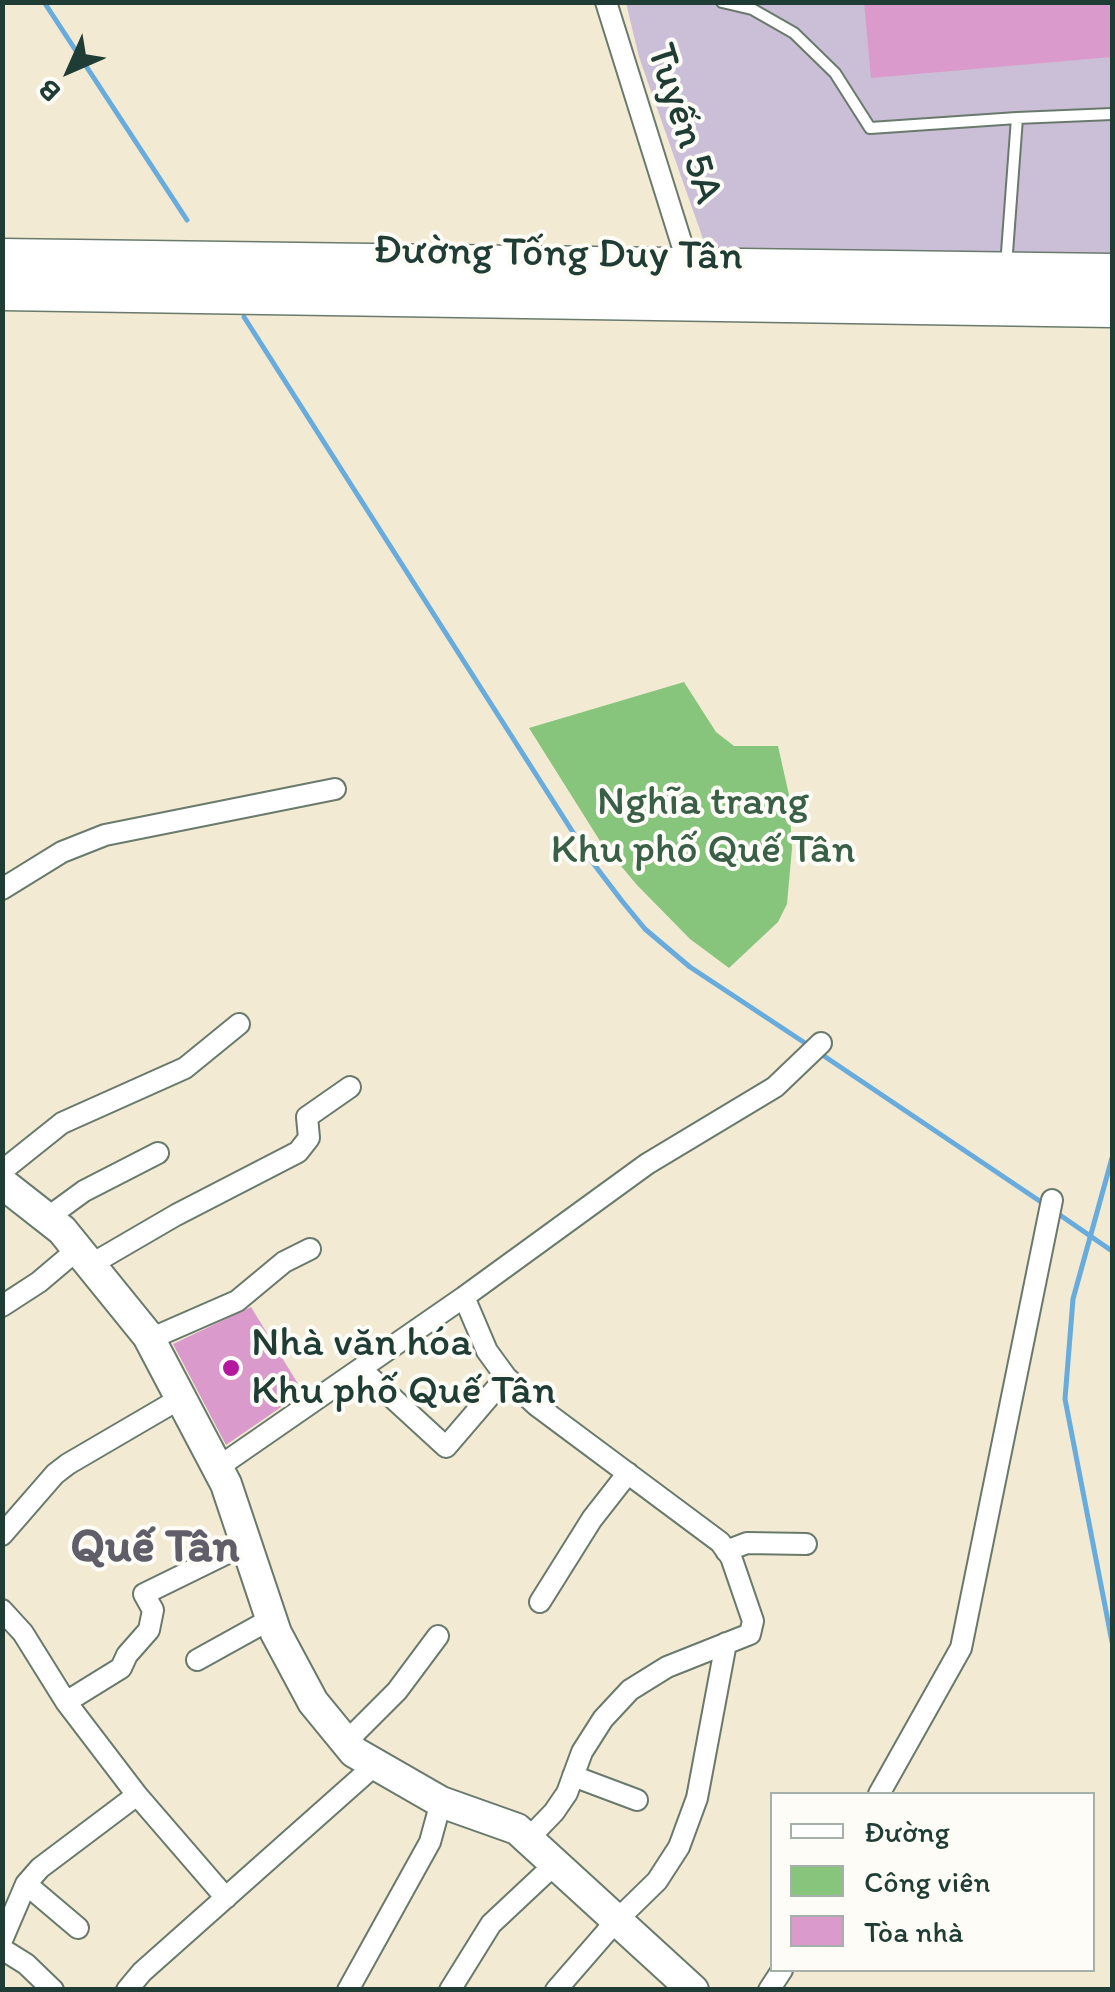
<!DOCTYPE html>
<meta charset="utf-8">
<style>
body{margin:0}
#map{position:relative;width:1115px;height:1992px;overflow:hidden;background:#f2ead3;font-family:Itim,sans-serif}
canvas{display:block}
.frame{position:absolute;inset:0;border:5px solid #1f3d34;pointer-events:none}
.legend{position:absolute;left:770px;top:1792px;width:325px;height:180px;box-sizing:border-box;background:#fdfcf7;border:2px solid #a4b0a9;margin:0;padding:12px 18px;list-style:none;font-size:30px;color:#1f3d34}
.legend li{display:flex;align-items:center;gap:20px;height:50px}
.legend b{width:50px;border:2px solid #a4b0a9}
.north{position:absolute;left:20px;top:20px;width:100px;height:100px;-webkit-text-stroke:8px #fdfcf7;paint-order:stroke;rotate:225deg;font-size:28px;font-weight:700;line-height:40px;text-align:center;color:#1f3d34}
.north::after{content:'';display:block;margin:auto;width:35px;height:45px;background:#1f3d34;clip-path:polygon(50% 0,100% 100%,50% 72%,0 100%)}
</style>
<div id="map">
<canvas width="1115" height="1992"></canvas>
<div class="frame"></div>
<ul class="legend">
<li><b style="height:12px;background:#fff"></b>Đường</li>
<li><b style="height:28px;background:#87c57c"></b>Công viên</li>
<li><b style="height:28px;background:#da9bcc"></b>Tòa nhà</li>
</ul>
<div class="north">B</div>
</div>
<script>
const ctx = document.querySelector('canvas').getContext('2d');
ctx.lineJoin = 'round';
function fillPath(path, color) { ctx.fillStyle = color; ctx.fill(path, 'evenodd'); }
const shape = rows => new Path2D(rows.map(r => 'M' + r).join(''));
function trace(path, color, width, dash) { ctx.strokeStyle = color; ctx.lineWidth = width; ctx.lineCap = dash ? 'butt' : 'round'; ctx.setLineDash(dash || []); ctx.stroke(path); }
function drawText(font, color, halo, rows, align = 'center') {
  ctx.font = font + ' Itim,sans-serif'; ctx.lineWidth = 8; ctx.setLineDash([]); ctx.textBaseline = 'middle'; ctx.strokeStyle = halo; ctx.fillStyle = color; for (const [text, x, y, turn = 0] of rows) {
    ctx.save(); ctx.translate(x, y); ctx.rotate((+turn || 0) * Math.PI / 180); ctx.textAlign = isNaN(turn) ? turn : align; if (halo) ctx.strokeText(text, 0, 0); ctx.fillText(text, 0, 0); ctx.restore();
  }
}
const industrial = shape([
 [626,3,1112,3,1112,265,708,253,639,57]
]);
const green = shape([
 [684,682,716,732,734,746,778,746,789,795,792,848,787,904,778,922,729,968,690,939,637,885,600,841,529,728]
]);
const stream = shape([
 [44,2,187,220],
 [244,317,590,859,622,901,645,929,690,967,808,1045],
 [821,1054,1044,1204],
 [1112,1158,1073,1299,1065,1399,1112,1642],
 [1057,1213,1112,1251]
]);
const building = shape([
 [864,2,1112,2,1112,57,871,78],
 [251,1307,303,1392,226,1445,173,1344]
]);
const lane = shape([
 [722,2,752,9,794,33,835,73,870,128,1017,118],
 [1006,266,1017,118,1112,114]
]);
const street = shape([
 [606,2,689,267],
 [2,889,62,852,105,835,335,789],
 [2,1171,62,1123,185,1068,239,1024],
 [47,1218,84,1191,158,1153],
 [90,1265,176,1215,298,1152,309,1138,307,1117,350,1087],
 [464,1297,487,1351,506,1377,536,1405,720,1542,731,1557,753,1621,750,1634,667,1667,630,1690,603,1719,582,1752,567,1793,554,1812,528,1839],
 [2,1306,39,1282,78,1249],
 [150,1339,237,1301,284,1262,310,1249],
 [361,1369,446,1447,506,1377],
 [217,1468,464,1297,647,1164,775,1087,821,1043],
 [2,1535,55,1474,68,1464,181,1398],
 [726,1551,747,1543,806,1544],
 [540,1602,592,1519,628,1473],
 [2,1610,23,1633,66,1702,137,1795,226,1898],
 [197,1660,271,1619],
 [66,1702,121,1668,127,1655,149,1630,153,1610,144,1594,246,1544],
 [346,1742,397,1691,438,1636],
 [573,1776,637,1800],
 [879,1794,961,1648,1052,1200],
 [26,1884,78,1928],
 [2,1940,26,1884,40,1868,137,1795],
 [2,1949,26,1964,53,1990],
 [127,1990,142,1972,375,1765],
 [348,1990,430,1842,441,1802],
 [450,1990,491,1924,555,1864],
 [556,1990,616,1921,657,1881,679,1847,697,1798,726,1643],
 [769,1990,782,1970]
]);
const secondary = shape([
 [2,1183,62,1230,148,1336,226,1484,276,1633,313,1702,354,1752,441,1802,517,1829,693,1990]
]);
const highway = shape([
 [2,258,1112,273],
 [2,291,1112,308]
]);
const markers = [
 [231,1368,10,"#b5179e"]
];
const streetNames = [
 ["Tuyến 5A",683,124,72],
 ["Đường Tống Duy Tân",558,255,1]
];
const parkNames = [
 ["Nghĩa trang",703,803],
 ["Khu phố Quế Tân",703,851]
];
const poiNames = [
 ["Nhà văn hóa",251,1344],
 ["Khu phố Quế Tân",251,1392]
];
const quarterNames = [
 ["Quế Tân",155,1549]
];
fillPath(industrial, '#cabfd6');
fillPath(green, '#87c57c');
trace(stream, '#68abdd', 5);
fillPath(building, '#da9bcc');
trace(lane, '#697a6c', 14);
trace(street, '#697a6c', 24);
trace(secondary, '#697a6c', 34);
trace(highway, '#697a6c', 41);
trace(lane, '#fff', 10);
trace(street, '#fff', 20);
trace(secondary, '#fff', 30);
trace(highway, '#fff', 38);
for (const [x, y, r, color] of markers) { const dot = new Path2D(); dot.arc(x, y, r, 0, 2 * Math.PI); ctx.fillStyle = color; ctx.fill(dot); trace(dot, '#fdfcf7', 4); }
drawText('42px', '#1f3d34', '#fdfcf7', streetNames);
drawText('42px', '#395f46', '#fdfcf7', parkNames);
drawText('42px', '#1f3d34', '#fdfcf7', poiNames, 'left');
drawText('bold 48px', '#605e69', '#fdfcf7', quarterNames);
</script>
